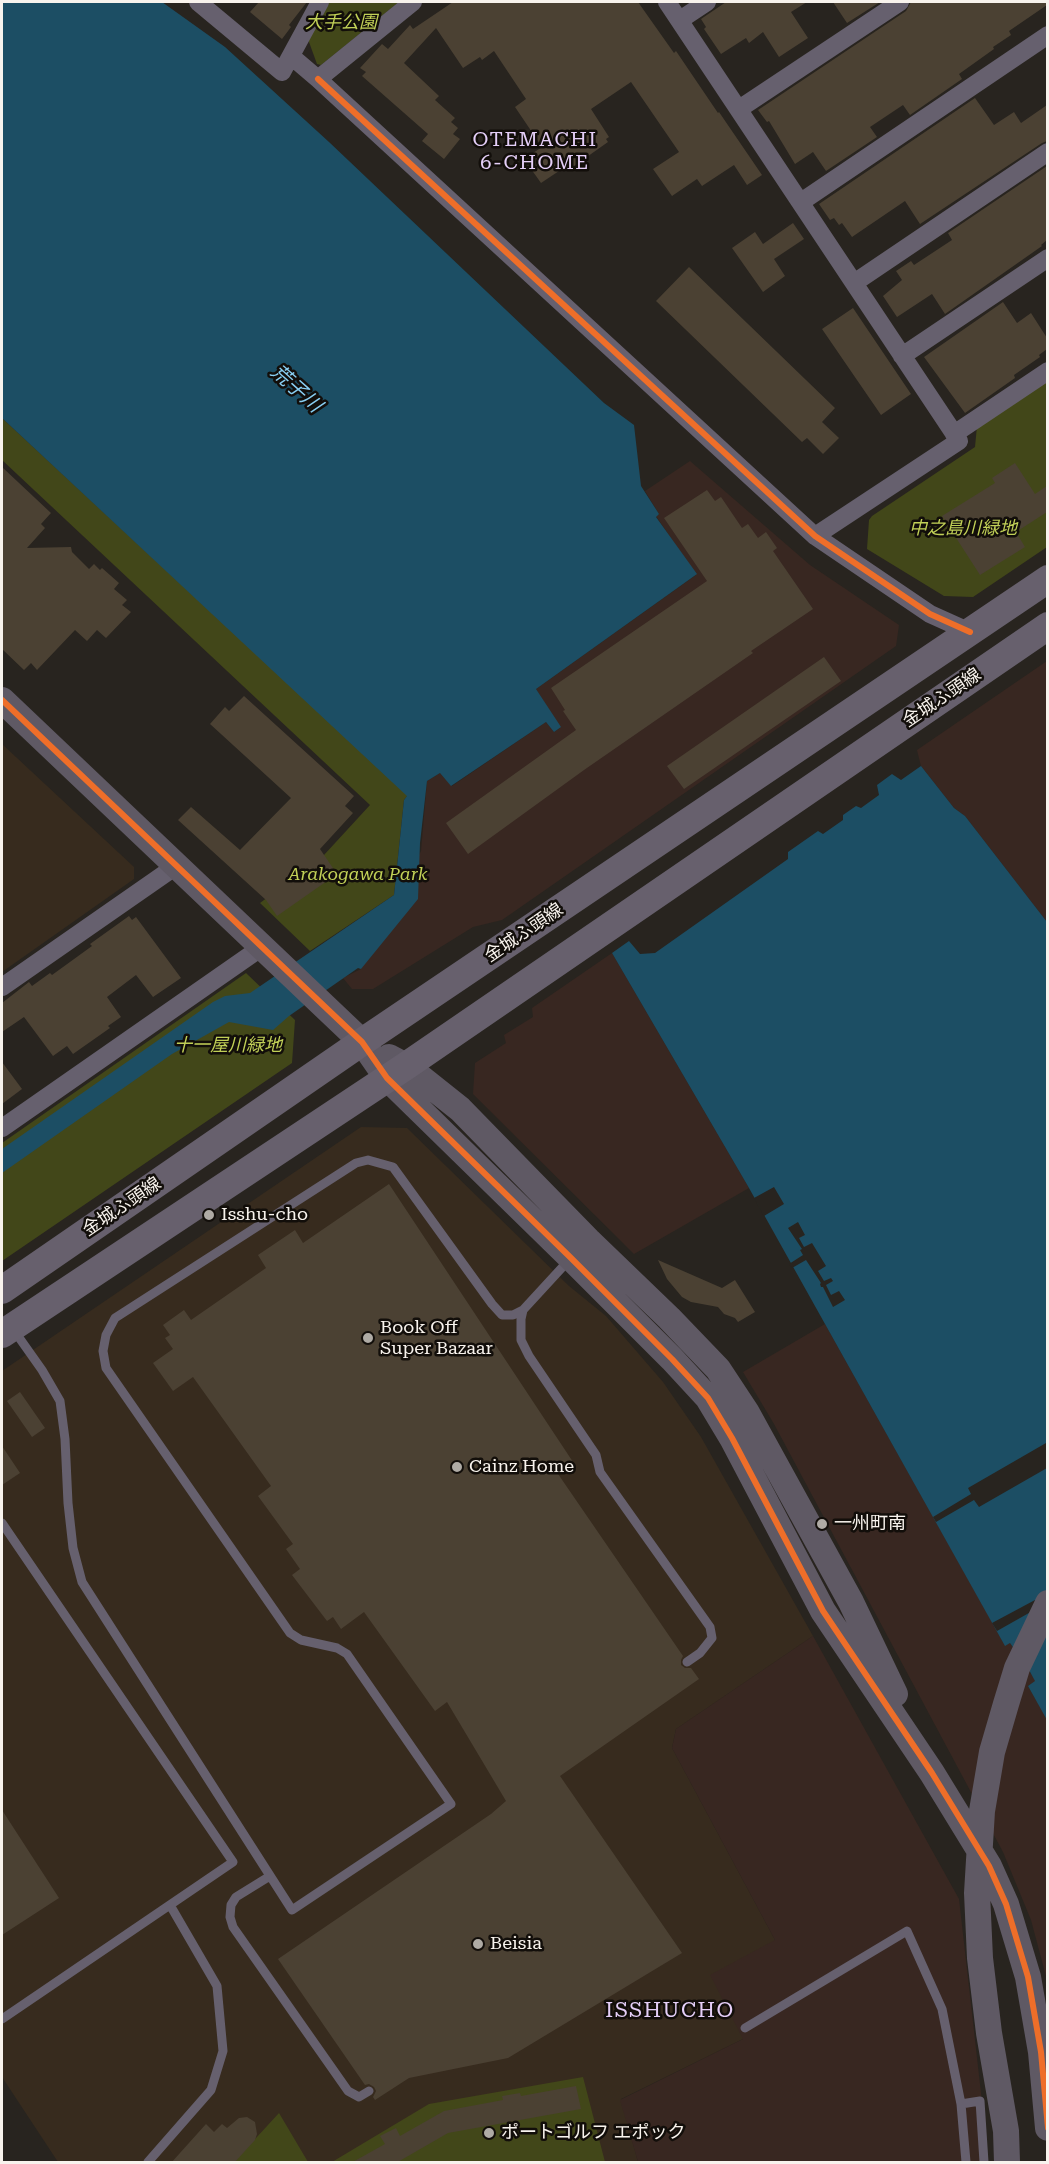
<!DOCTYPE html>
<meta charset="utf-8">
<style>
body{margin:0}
#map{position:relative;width:1049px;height:2164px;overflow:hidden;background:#28241f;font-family:"Roboto Serif",serif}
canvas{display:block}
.frame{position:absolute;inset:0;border:3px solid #f8f3ed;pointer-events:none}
</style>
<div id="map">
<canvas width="1049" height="2164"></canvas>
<div class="frame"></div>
</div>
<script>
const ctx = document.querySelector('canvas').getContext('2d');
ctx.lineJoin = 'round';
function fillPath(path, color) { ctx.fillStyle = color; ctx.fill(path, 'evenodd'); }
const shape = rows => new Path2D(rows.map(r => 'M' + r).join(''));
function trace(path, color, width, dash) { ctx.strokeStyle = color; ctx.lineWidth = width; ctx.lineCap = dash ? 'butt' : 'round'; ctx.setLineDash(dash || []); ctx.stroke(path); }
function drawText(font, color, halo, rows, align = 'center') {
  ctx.font = font + ' "Roboto Serif","Noto Sans JP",serif'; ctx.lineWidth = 5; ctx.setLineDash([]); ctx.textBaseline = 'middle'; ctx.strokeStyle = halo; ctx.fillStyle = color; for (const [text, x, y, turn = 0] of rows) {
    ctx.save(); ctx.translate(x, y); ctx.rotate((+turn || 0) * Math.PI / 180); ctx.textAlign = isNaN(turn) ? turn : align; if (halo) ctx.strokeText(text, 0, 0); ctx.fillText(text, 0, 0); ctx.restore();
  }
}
const built = shape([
 [2,744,134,867,134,879,2,972],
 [361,1127,407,1128,569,1286,606,1316,663,1382,701,1437,813,1636,676,1729,672,1748,775,1940,743,2039,621,2099,638,2162,58,2162,2,2077,2,1371]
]);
const industrial = shape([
 [690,461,810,565,899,625,896,646,502,920,473,927,373,989,352,989,343,978,361,969,421,851,427,781,440,773,452,786,546,722,554,732,560,728,536,689,696,575,656,516,659,514,645,491],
 [1047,661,1047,922,965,816,954,808,921,766,917,750],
 [612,953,749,1188,634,1254,473,1094,475,1063,506,1043,504,1035,533,1017,532,1008],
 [825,1324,1005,1645,1010,1643,1036,1681,1028,1686,1048,1720,1047,1980,1031,1920,1003,1852,774,1424,743,1372],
 [813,1636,959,1899,986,2137,987,2162,638,2162,620,2100,743,2039,710,1975,775,1940,672,1748,676,1729]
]);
const green = shape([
 [329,2,399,2,321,65,317,64,309,42,309,37],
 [1047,378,1047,547,973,597,944,596,867,549,869,520,872,516,975,447,977,426],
 [2,418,408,795,404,800,394,895,310,951,260,903,324,855,370,805,2,460],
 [246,973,295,1020,292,1063,2,1261,2,1143],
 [583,2077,605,2162,332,2162,429,2104],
 [279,2113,308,2162,234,2162]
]);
const water = shape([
 [2,2,162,2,225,47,329,142,604,403,634,425,641,486,659,514,656,517,697,574,536,689,561,727,554,732,546,722,451,786,440,773,427,781,420,843,418,899,361,969,358,968,289,1016,273,1030,229,1022,172,1054,2,1173,2,1149,213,1002,225,996,250,993,394,895,404,800,407,796,2,418],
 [921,766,954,808,965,816,1047,922,1047,1720,1028,1686,1035,1681,1029,1670,1022,1673,1009,1655,1015,1650,1010,1643,1005,1646,749,1188,612,953,629,941,640,954,655,953,788,859,788,852,818,831,823,834,843,820,843,815,856,806,861,808,879,795,877,785,892,774,901,780]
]);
const pier = shape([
 [774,1187,784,1204,764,1216,754,1198],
 [798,1222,805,1235,799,1238,804,1247,812,1243,826,1266,818,1271,824,1281,831,1278,833,1281,826,1285,831,1295,839,1291,845,1300,833,1307,823,1287,821,1287,820,1284,821,1283,806,1260,792,1268,789,1264,803,1255,800,1250,802,1249,788,1228],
 [1046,1443,1047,1468,979,1507,974,1500,936,1522,933,1517,971,1494,968,1488],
 [1035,1600,1037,1605,1036,1609,997,1631,992,1623]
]);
const building = shape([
 [259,2,307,2,289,25,291,27,282,39,250,12],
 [453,2,638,2,674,53,676,51,718,113,719,112,762,175,747,185,734,165,702,186,697,179,672,196,653,169,679,152,631,82,591,109,609,137,606,139,608,142,567,171,565,167,541,183,524,159,542,147,515,107,526,99,494,51,482,60,480,57,463,68,436,28,404,63,439,96,435,100,455,118,451,122,458,128,453,134,460,139,444,159,422,141,428,134,362,76,366,72,360,68,382,44,388,49,410,25,413,29],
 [726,2,807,2,791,12,808,38,779,57,763,32,749,43,746,38,721,54,704,29,706,27,701,19],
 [833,2,880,2,847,23],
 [911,2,1047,2,1047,5,1009,31,1011,35,993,47,994,49,959,74,962,79,910,115,903,105,870,127,877,137,826,171,813,152,795,164,769,121,767,122,758,110,906,11],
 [975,98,994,125,1014,112,1021,123,1047,105,1047,141,1042,143,920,224,905,201,852,237,842,223,839,225,834,218,830,220,819,204],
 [1047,166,1047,240,1041,245,1042,246,945,314,932,294,897,317,883,296,902,280,896,271,911,261,914,265,952,240,948,233],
 [793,223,804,239,774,259,785,276,763,292,732,248,755,232,763,244],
 [689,267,835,408,822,422,839,438,823,454,807,438,802,442,656,301],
 [1003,302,1017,323,1031,313,1047,338,1047,349,1039,355,1040,357,1014,375,1015,378,965,413,924,357],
 [853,308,911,394,881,415,822,329],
 [1015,463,1035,494,1047,486,1047,512,1016,532,1025,547,980,575,942,516,995,483,992,478],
 [2,467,51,513,41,524,45,528,27,548,71,547,72,552,89,569,94,564,100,570,102,568,119,583,114,589,127,600,122,605,131,612,106,638,97,630,87,641,75,630,37,670,31,663,24,670,2,649],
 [707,490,715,501,721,497,742,528,748,524,758,538,766,532,777,548,773,551,813,609,751,651,753,653,584,770,468,854,446,823,576,730,563,711,565,710,551,688,707,581,664,518],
 [824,657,841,681,684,789,667,766],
 [244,696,354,796,345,806,353,813,320,849,337,874,277,916,266,900,178,820,191,807,240,850,291,798,210,724,225,707,229,711],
 [129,916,132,920,136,917,181,978,153,997,136,975,107,997,121,1017,108,1026,110,1028,73,1054,67,1046,53,1056,24,1017,2,1032,2,1003,29,982,32,986,50,973,52,975,92,946,90,944],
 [2,1062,22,1089,2,1104],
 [389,1184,573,1462,556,1471,683,1656,681,1660,681,1665,685,1668,691,1668,699,1679,560,1776,682,1953,508,2058,409,2078,375,2100,373,2097,376,2091,374,2087,369,2084,365,2085,278,1959,491,1814,506,1801,447,1702,435,1711,364,1612,341,1629,333,1617,327,1621,292,1575,300,1569,286,1549,293,1544,258,1496,271,1486,193,1377,173,1391,153,1363,173,1349,165,1338,170,1335,163,1325,184,1310,191,1320,266,1268,258,1255,295,1230,303,1243],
 [658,1260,722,1288,735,1280,755,1312,738,1322,735,1318,724,1314,718,1307,691,1302,682,1297,667,1279],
 [20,1392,45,1428,32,1437,7,1401],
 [2,1446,20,1473,2,1485],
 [2,1810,59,1898,2,1935],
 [576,2086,581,2109,448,2133,396,2163,351,2163,385,2144,380,2136,396,2128,400,2136,444,2111,503,2100,502,2096,520,2093,521,2096],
 [247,2117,255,2122,257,2134,255,2140,234,2163,171,2163,206,2124,214,2132,222,2124,227,2128,239,2118]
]);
const lane = shape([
 [523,1310,521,1319,521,1340,529,1356,596,1455,600,1472,710,1627,712,1638,700,1653,687,1662],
 [13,1329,42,1370,60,1401,65,1439,68,1503,73,1548,82,1582,292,1910,451,1804,347,1654,337,1648,301,1640,290,1633,106,1368,103,1351,106,1335,115,1318,356,1163,368,1160,393,1167,492,1304,502,1315,513,1315,523,1310,569,1260],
 [2,1523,233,1862,2,2019],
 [270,1876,236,1897,231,1905,230,1917,233,1927,348,2091,359,2097,369,2091],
 [745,2028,907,1931,942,2009,961,2104,966,2162],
 [961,2104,980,2101,984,2162],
 [148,2162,211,2090,223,2051,217,1986,170,1905]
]);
const street = shape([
 [198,2,282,72,320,2],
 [667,2,959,441,815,536],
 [680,20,707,2],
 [291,56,318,79,413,2],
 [318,79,815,536,930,614,970,632],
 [739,109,900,2],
 [801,202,1048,35],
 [854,283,1048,152],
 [902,356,1048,258],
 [954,434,1048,371],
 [2,987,176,866],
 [2,1128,262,947]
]);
const secondary = shape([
 [2,700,362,1042,387,1078,571,1258,672,1359,708,1398,732,1438,823,1611,932,1773,989,1866,1006,1904,1028,1977,1041,2052,1048,2128],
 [389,1057,406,1066,460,1109,588,1240,669,1318,718,1369,747,1413,851,1602,895,1694],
 [1007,2162,1006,2131,989,2033,980,1958,977,1893,982,1811,992,1752,1006,1704,1017,1668,1048,1603]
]);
const primary = shape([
 [2,1290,362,1042,1048,579],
 [2,1334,406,1066,1048,626]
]);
const cycleway = shape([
 [318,79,815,536,930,614,970,632],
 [2,700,362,1042,387,1078,571,1258,672,1359,708,1398,732,1438,823,1611,932,1773,989,1866,1006,1904,1028,1977,1041,2052,1048,2128]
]);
const markers = [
 [209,1215,6,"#afaba5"],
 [368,1338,6,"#afaba5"],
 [457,1467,6,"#afaba5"],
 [822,1524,6,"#afaba5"],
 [478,1944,6,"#afaba5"],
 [489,2133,6,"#afaba5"]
];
const parkNames = [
 ["大手公園",341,23],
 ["中之島川緑地",963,529],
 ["Arakogawa Park",358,875],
 ["十一屋川緑地",228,1046]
];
const streetNames = [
 ["金城ふ頭線",942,698,-34],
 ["金城ふ頭線",524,933,-34],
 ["金城ふ頭線",122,1207,-34]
];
const poiNames = [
 ["Isshu-cho",221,1215],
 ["Book Off",380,1328],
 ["Super Bazaar",380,1349],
 ["Cainz Home",469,1467],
 ["一州町南",834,1524],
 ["Beisia",490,1944],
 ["ポートゴルフ エポック",501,2133]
];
const neighbourhoodNames = [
 ["OTEMACHI",535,140],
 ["6-CHOME",535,163]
];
const waterNames = [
 ["荒子川",296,389,42]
];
const quarterNames = [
 ["ISSHUCHO",670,2011]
];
fillPath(built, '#372b1e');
fillPath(industrial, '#382721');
fillPath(green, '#424719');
fillPath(water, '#1c4e64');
fillPath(pier, '#28241f');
fillPath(building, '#4b4133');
trace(lane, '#66606e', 9);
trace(street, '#66606e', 18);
trace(secondary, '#5f5964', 26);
trace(primary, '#67606d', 28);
trace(cycleway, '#ee6e29', 6);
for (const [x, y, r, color] of markers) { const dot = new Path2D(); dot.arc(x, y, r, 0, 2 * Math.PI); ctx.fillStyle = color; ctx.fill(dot); trace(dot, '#120e0a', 2); }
drawText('italic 18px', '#c1d057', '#120e0a', parkNames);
drawText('18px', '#f8f3ed', '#120e0a', streetNames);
drawText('18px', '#f8f3ed', '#120e0a', poiNames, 'left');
ctx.letterSpacing = '1.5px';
drawText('20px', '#e5cff8', '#120e0a', neighbourhoodNames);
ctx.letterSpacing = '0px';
drawText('italic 20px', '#88cff3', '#120e0a', waterNames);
ctx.letterSpacing = '1.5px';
drawText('21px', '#e5cff8', '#120e0a', quarterNames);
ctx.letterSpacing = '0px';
</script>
